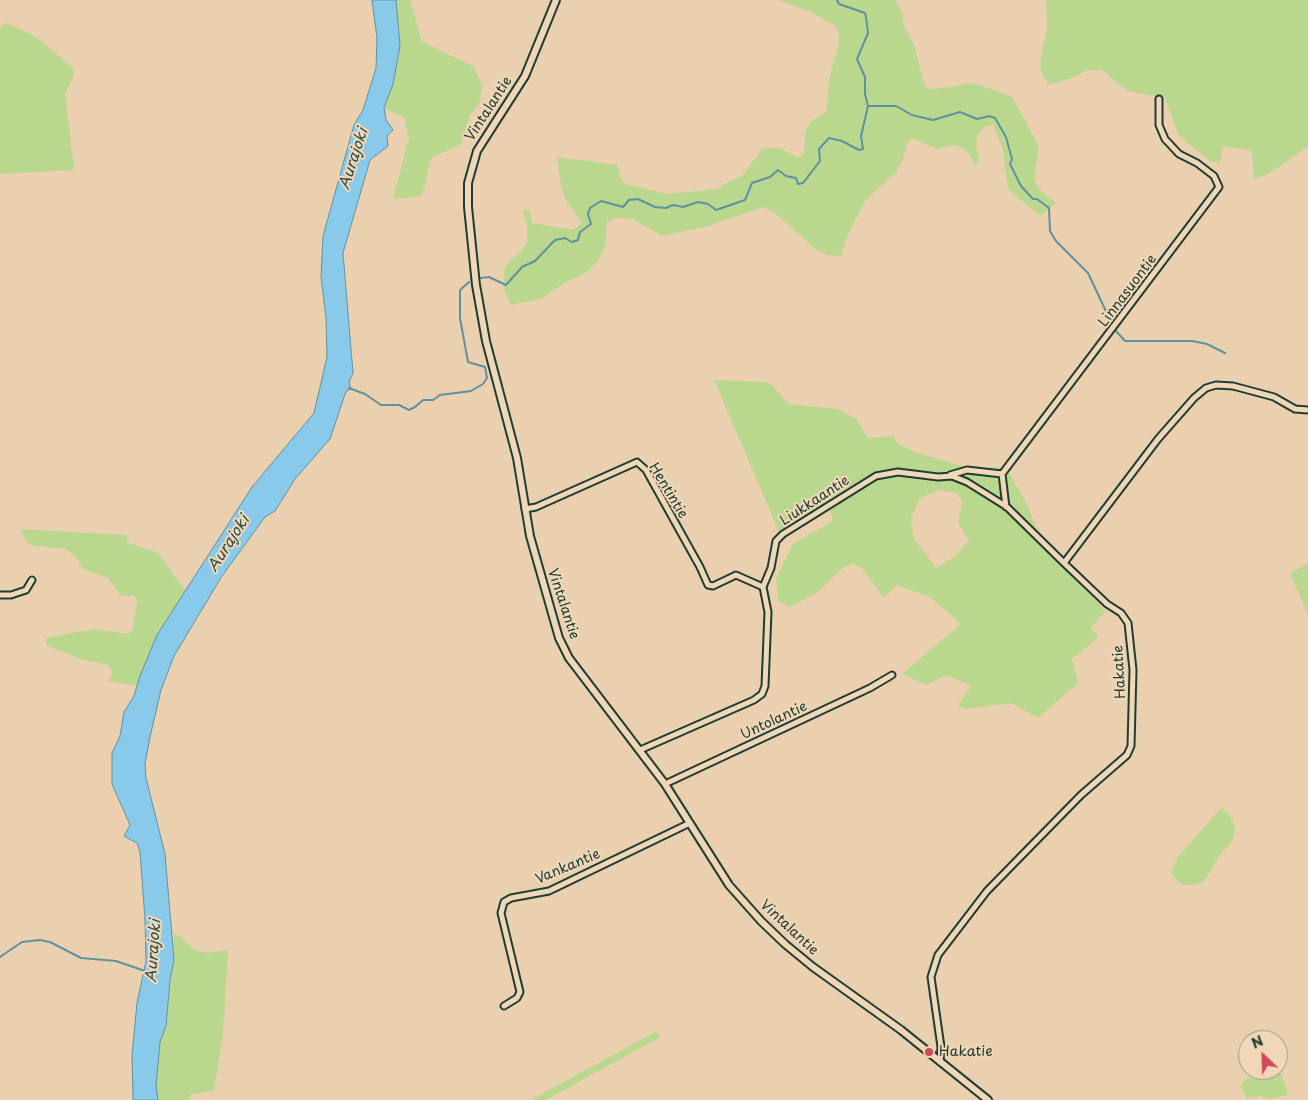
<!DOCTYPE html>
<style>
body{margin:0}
#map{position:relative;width:1308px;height:1100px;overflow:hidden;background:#ead0ae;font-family:"Playpen Sans",sans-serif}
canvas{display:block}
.north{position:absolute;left:1238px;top:1030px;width:50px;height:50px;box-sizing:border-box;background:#efd7b7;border:1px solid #9c9983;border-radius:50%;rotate:336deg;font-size:14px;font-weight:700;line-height:20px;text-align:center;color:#1f3d34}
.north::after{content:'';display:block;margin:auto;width:18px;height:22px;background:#d1495b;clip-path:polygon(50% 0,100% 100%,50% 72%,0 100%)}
</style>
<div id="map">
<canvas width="1308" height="1100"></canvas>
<div class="north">N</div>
</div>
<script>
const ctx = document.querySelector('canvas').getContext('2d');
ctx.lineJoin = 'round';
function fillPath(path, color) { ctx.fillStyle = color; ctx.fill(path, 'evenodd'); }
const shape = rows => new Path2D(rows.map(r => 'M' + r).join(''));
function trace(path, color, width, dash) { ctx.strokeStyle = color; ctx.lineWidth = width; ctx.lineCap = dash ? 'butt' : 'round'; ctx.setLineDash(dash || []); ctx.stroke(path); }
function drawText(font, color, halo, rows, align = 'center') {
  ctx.font = font + ' "Playpen Sans",sans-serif'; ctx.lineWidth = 4; ctx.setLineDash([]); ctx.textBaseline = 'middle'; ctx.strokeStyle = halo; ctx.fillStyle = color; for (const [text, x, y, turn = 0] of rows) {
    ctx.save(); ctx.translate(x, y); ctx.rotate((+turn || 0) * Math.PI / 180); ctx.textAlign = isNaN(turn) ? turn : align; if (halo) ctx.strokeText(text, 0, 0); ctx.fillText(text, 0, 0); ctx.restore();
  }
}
const green = shape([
 [396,0,410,0,422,42,473,66,482,86,480,102,470,115,460,145,433,157,430,161,424,190,420,195,408,198,393,198,409,138,404,117,384,108,393,84,400,46],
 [778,0,895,0,902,12,904,26,914,45,925,86,930,89,937,89,974,83,1012,97,1039,146,1034,180,1042,192,1056,203,1040,216,1008,189,1003,149,993,125,985,127,977,135,976,147,980,161,974,166,970,154,959,146,951,145,937,149,912,138,907,143,903,159,896,172,865,201,848,234,841,256,827,255,816,249,774,212,763,207,708,226,662,236,633,219,614,218,607,222,605,247,597,262,588,271,566,282,541,299,511,305,504,290,504,272,507,264,523,249,527,241,527,223,522,209,530,211,532,223,573,230,582,223,567,202,561,187,557,157,617,165,621,179,625,184,666,194,718,189,726,183,742,176,763,148,779,148,797,157,801,157,804,153,806,129,811,122,825,112,827,108,829,79,838,48,839,32,834,25,811,12],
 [1046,0,1308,0,1308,146,1273,171,1254,180,1252,151,1223,146,1220,163,1210,161,1179,136,1165,98,1127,91,1102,70,1087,70,1077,76,1049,85,1041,72,1040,63,1047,28],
 [7,23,36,37,73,68,74,75,65,94,74,168,71,170,0,174,0,31,1,27],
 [714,380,763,382,772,385,788,404,837,409,852,417,856,419,868,438,893,436,898,444,914,452,970,468,999,467,1010,474,1027,505,1044,546,1106,611,1091,627,1098,638,1072,659,1078,683,1038,718,1011,703,965,709,958,705,971,686,947,675,926,685,902,674,961,624,930,597,897,585,884,598,862,568,854,564,845,566,819,591,790,607,778,601,776,578,793,544,833,521,828,501,779,532],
 [939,490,957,493,962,502,958,523,969,541,954,557,936,568,913,537,911,518,920,498],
 [20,529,126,535,129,543,158,553,186,592,157,635,137,686,106,681,111,678,112,671,108,665,80,659,46,645,46,638,95,629,125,634,130,633,133,629,137,600,134,596,121,596,108,578,83,569,77,558,66,549,29,545],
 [1308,563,1308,614,1290,574],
 [1221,808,1228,813,1235,826,1233,840,1219,856,1204,882,1187,885,1179,883,1171,873,1177,858],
 [174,934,182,937,190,946,198,951,207,953,228,950,223,1033,214,1090,190,1095,189,1100,158,1100,156,1086,160,1042,166,1026,170,980,174,960],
 [657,1031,660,1037,546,1100,531,1100],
 [1266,1070,1280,1072,1287,1089,1287,1095,1270,1099,1260,1096,1247,1098,1240,1085,1247,1079]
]);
const water = shape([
 [372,0,396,0,400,46,393,84,384,108,386,120,393,130,387,136,388,146,370,160,343,253,353,373,349,382,351,389,346,391,330,439,295,479,275,511,265,517,222,576,174,656,161,690,150,737,145,764,146,778,165,854,174,960,170,980,166,1026,160,1042,156,1086,158,1100,133,1100,132,1055,137,1003,146,961,145,919,140,852,137,843,124,836,130,825,112,784,112,753,120,736,124,712,134,696,140,676,157,635,252,487,314,413,327,357,326,318,321,277,323,236,354,125,363,110,376,68,377,38,372,0]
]);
const stream = shape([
 [868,106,896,106,912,115,933,120,960,112,977,119,989,116,995,118,1006,137,1012,159,1010,164,1021,186,1033,199,1037,199,1049,208,1050,231,1056,241,1088,273,1111,322],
 [481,278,489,277,506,285,522,267,535,261,555,240,565,238,572,242,578,240,580,232,591,224,588,214,590,208,601,201,623,207,629,200,638,199,655,207,666,208,673,205,683,207,698,202,708,204,716,210,745,200,752,183,770,177,778,170,786,176,796,178,798,184,803,183,820,161,819,149,829,138,842,141,859,150,863,149,861,136,868,106,865,94,865,77,857,59,868,33,866,17,865,13,839,4,837,0],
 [1116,331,1125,341,1192,341,1207,344,1225,353],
 [349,388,365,394,381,405,399,405,409,410,415,407,423,400,433,400,440,395,471,391,483,384,487,378,485,367,468,362,460,318,460,290,469,282],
 [0,957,22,942,40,940,50,942,81,958,116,961,145,971]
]);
const minor = shape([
 [950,475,967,470,1002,474],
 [1006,507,1002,474,1219,187,1214,176,1197,163,1179,154,1165,139,1159,125,1159,99],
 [525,509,536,507,637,462,646,470,700,567,708,585,713,586,736,575,763,587],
 [0,595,11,595,26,590,32,580],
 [640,750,754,700,762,694,765,686,768,612,763,587,771,568,776,541,783,534,876,476,898,472,938,477,952,476,967,482,1007,507,1064,563],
 [665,784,870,688,892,675],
 [504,1006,517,998,520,992,501,913,504,902,511,898,549,891,690,823],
 [940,1062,941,1047,931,977,938,955,987,891,1081,795,1127,755,1131,746,1133,670,1128,623,1121,613,1107,604,1064,563,1158,439,1194,398,1206,388,1216,385,1233,386,1274,397,1295,409,1308,410]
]);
const tertiary = shape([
 [556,0,525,76,477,151,468,183,468,207,476,285,486,341,517,458,530,536,559,638,569,658,665,784,729,885,761,921,785,944,813,967,901,1030,988,1100]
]);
const markers = [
 [929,1052,5,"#d1495b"]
];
const streetNames = [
 ["Vintalantie",489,109,-57],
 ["Linnasuontie",1128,291,-53],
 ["Hentintie",668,491,59],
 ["Liukkaantie",815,501,-33],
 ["Vintalantie",563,604,72],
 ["Hakatie",1120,672,-93],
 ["Untolantie",774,721,-25],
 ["Vankantie",568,867,-23],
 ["Vintalantie",789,928,43]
];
const poiNames = [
 ["Hakatie",939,1052]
];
const waterNames = [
 ["Aurajoki",354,159,-72],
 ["Aurajoki",229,544,-57],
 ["Aurajoki",154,951,-86]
];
fillPath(green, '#bad78e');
fillPath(water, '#89caea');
trace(water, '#5f92a1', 1);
trace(stream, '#5f92a1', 2);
trace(minor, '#1f3d34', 9);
trace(tertiary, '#1f3d34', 10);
trace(minor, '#efd7b7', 5);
trace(tertiary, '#efd7b7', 6);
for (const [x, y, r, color] of markers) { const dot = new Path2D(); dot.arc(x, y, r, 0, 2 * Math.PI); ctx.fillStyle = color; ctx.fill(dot); trace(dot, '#efd7b7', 2); }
drawText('14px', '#1f3d34', '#efd7b7', streetNames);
drawText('14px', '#1f3d34', '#efd7b7', poiNames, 'left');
drawText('italic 15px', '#2a4b46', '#efd7b7', waterNames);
</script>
